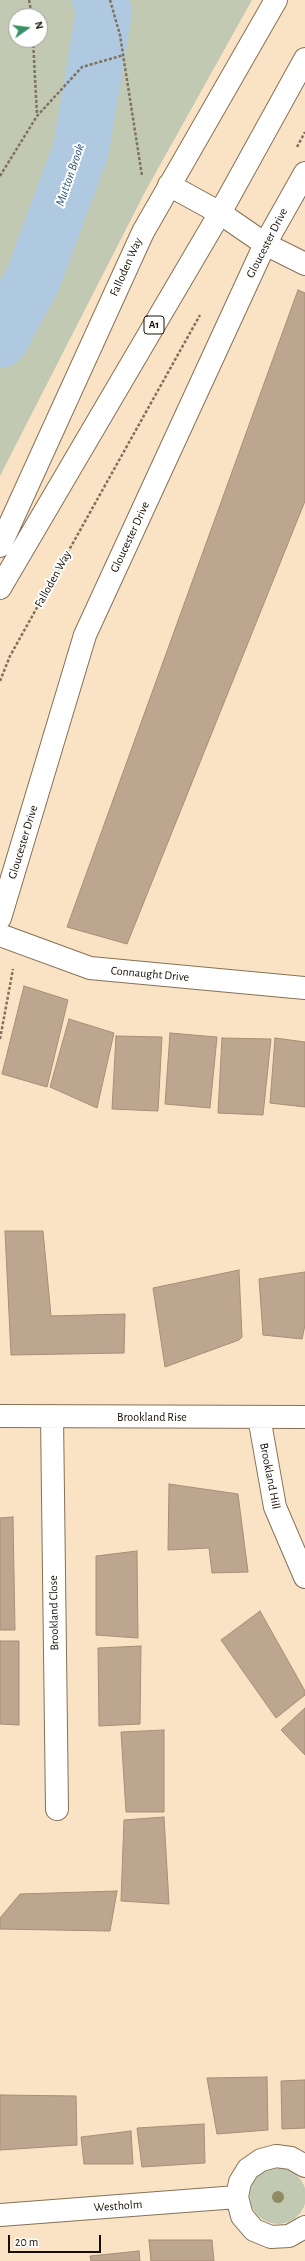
<!DOCTYPE html>
<style>
body{margin:0}
#map{position:relative;width:305px;height:2261px;overflow:hidden;background:#fae3c5;font-family:"Alegreya Sans",sans-serif}
canvas{display:block}
.north{position:absolute;left:8px;top:8px;width:40px;height:40px;box-sizing:border-box;background:#fff;border:1px solid #a29f9b;border-radius:50%;rotate:76deg;font-size:11px;font-weight:700;line-height:16px;text-align:center;color:#170f05}
.north::after{content:'';display:block;margin:auto;width:14px;height:18px;background:#399166;clip-path:polygon(50% 0,100% 100%,50% 72%,0 100%)}
.scale{position:absolute;left:8px;top:2235px;width:93px;height:18px;box-sizing:border-box;border:2px solid #170f05;border-top:0;padding-left:5px;font-size:12px;line-height:14px;white-space:nowrap;color:#170f05;-webkit-text-stroke:3px #fff;paint-order:stroke}
</style>
<div id="map">
<canvas width="305" height="2261"></canvas>
<div class="north">N</div>
<div class="scale">20 m</div>
</div>
<script>
const ctx = document.querySelector('canvas').getContext('2d');
ctx.lineJoin = 'round';
function fillPath(path, color) { ctx.fillStyle = color; ctx.fill(path, 'evenodd'); }
const shape = rows => new Path2D(rows.map(r => 'M' + r).join(''));
function trace(path, color, width, dash) { ctx.strokeStyle = color; ctx.lineWidth = width; ctx.lineCap = dash ? 'butt' : 'round'; ctx.setLineDash(dash || []); ctx.stroke(path); }
function drawText(font, color, halo, rows, align = 'center') {
  ctx.font = font + ' "Alegreya Sans",sans-serif'; ctx.lineWidth = 4; ctx.setLineDash([]); ctx.textBaseline = 'middle'; ctx.strokeStyle = halo; ctx.fillStyle = color; for (const [text, x, y, turn = 0] of rows) {
    ctx.save(); ctx.translate(x, y); ctx.rotate((+turn || 0) * Math.PI / 180); ctx.textAlign = isNaN(turn) ? turn : align; if (halo) ctx.strokeText(text, 0, 0); ctx.fillText(text, 0, 0); ctx.restore();
  }
}
const green = shape([
 [0,0,252,0,145,192,0,476],
 [16,16,40,16,40,40,16,40],
 '250 2196a28 28 0 1 1 56 0a28 28 0 1 1-56 0Z'
]);
const river = shape([
 [0,340,33,279,81,149,104,12,100,0]
]);
const building = shape([
 [298,290,305,293,305,501,127,944,67,927,298,290],
 [24,986,68,1000,47,1087,2,1074,24,986],
 [69,1019,114,1033,97,1108,50,1087,69,1019],
 [170,1033,217,1037,210,1108,165,1104,170,1033],
 [116,1036,162,1037,158,1111,112,1109,116,1036],
 [222,1038,271,1039,263,1115,218,1113,222,1038],
 [275,1038,305,1042,305,1107,270,1103,275,1038],
 [5,1231,43,1231,51,1316,125,1314,124,1353,11,1355,5,1231],
 [239,1270,242,1337,239,1340,165,1367,153,1288,239,1270],
 [305,1272,305,1325,302,1339,263,1335,259,1279,305,1272],
 [169,1484,238,1494,248,1572,212,1573,209,1548,168,1550,169,1484],
 [13,1517,15,1630,0,1630,0,1518,13,1517],
 [137,1551,138,1638,96,1635,96,1556,137,1551],
 [260,1611,305,1691,305,1695,276,1718,221,1640,260,1611],
 [0,1641,19,1641,19,1725,0,1724,0,1641],
 [141,1646,140,1724,99,1726,98,1648,141,1646],
 [305,1708,305,1755,281,1730,305,1708],
 [164,1730,164,1812,126,1812,121,1732,164,1730],
 [164,1817,169,1904,121,1901,124,1820,164,1817],
 [117,1891,110,1931,0,1929,0,1918,20,1894,117,1891],
 [267,2077,268,2130,217,2134,207,2078,267,2077],
 [305,2080,305,2128,282,2129,281,2081,305,2080],
 [0,2095,76,2096,77,2145,0,2150,0,2095],
 [204,2124,205,2163,142,2167,137,2128,204,2124],
 [131,2131,133,2164,84,2164,81,2137,131,2131],
 [149,2240,212,2240,214,2261,151,2261,149,2240],
 [139,2251,140,2261,91,2261,90,2256,139,2251]
]);
const path = shape([
 [29,0,32,16],
 [110,0,120,35,142,176],
 [33,40,37,115],
 [297,147,305,132],
 [0,176,37,116,82,67,124,55],
 [0,681,10,656,200,315],
 [0,1039,13,969]
]);
const street = shape([
 [220,213,265,244,305,264],
 [0,918,85,635,265,244,305,173],
 [0,935,90,968,305,988],
 [0,1416,305,1417],
 [52,1416,57,1809],
 [259,1417,275,1507,305,1577],
 [305,2166,291,2158,276,2156,261,2160,248,2169,240,2182,237,2197,242,2216,254,2230,271,2237,289,2236,305,2227],
 [0,2215,237,2197]
]);
const highway = shape([
 [169,185,220,213],
 [0,546,143,232,276,0],
 [0,588,220,213,305,59]
]);
const trees = [
 [278,2197]
];
const shields = [
 [154,325,20]
];
const shieldNames = [
 ["A1",154,325]
];
const streetNames = [
 ["Gloucester Drive",267,243,-63],
 ["Falloden Way",126,267,-66],
 ["Gloucester Drive",130,537,-65],
 ["Falloden Way",53,579,-61],
 ["Gloucester Drive",23,842,-73],
 ["Connaught Drive",150,974,5],
 ["Brookland Rise",152,1417],
 ["Brookland Hill",270,1476,79],
 ["Brookland Close",54,1613,-91],
 ["Westholm",118,2206,-4]
];
const waterNames = [
 ["Mutton Brook",70,175,-71]
];
fillPath(green, '#c1c9b2');
trace(river, '#afc9e0', 56);
fillPath(building, '#bda68f');
trace(building, '#a78d74', 1);
trace(street, '#857155', 24);
trace(highway, '#857155', 24);
trace(path, '#80715e', 2.5, [3, 2]);
trace(street, '#fff', 22);
trace(highway, '#fff', 22);
ctx.fillStyle = '#8f8c64';
for (const [x, y] of trees) { ctx.beginPath(); ctx.arc(x, y, 6, 0, 2 * Math.PI); ctx.fill(); }
for (const [x, y, w] of shields) { const box = new Path2D(); box.roundRect(x - w / 2, y - 9, w, 18, 3); ctx.fillStyle = '#fff'; ctx.fill(box); trace(box, '#170f05', 1); }
drawText('bold 11px', '#170f05', null, shieldNames);
drawText('12px', '#170f05', '#fff', streetNames);
drawText('italic 13px', '#2c5677', '#fff', waterNames);
</script>
